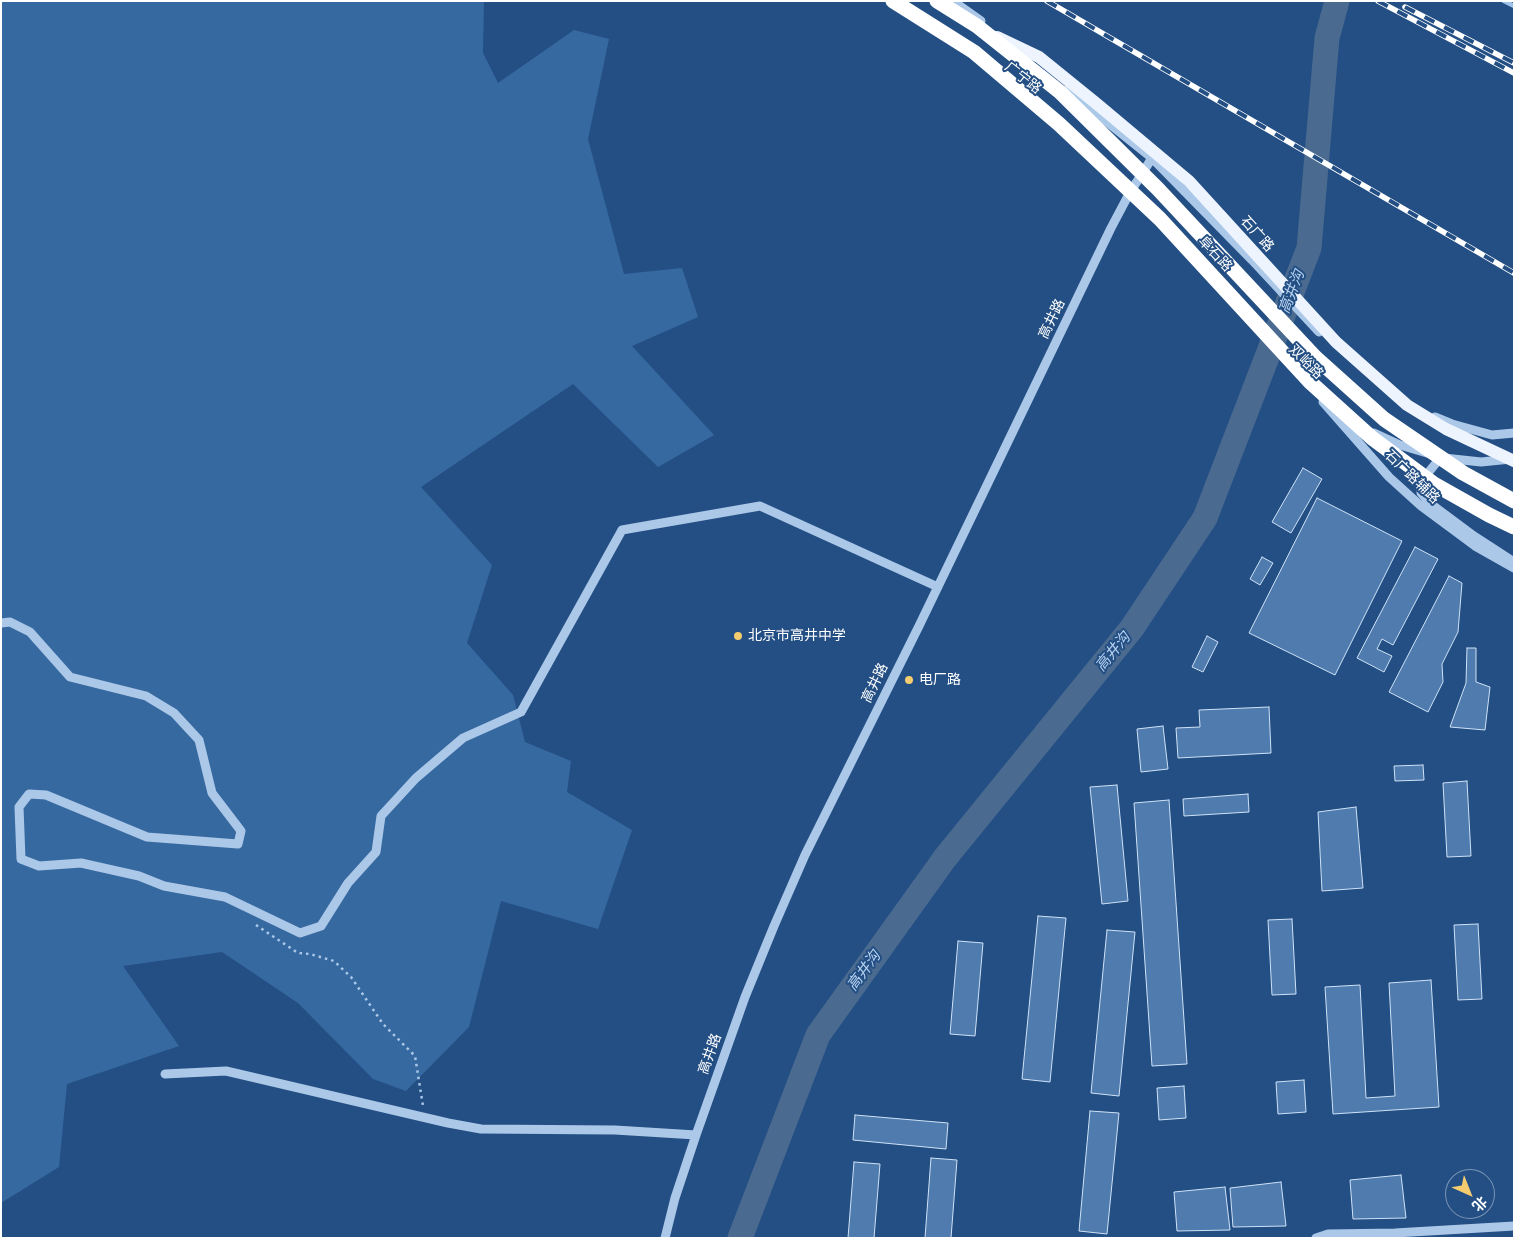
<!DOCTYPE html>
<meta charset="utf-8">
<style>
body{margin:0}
#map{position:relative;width:1515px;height:1239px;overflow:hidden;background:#234f84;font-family:Montserrat,"Noto Sans SC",sans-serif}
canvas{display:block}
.frame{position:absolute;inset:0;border:2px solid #fff;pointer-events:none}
.north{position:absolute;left:1445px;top:1169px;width:50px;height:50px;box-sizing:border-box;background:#234f84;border:1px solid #7b95b5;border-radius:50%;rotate:136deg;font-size:14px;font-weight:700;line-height:20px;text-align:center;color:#fff}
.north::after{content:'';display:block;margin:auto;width:18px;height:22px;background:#f4cb6e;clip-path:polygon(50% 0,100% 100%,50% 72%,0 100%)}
</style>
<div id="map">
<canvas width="1515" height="1239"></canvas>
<div class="frame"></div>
<div class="north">北</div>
</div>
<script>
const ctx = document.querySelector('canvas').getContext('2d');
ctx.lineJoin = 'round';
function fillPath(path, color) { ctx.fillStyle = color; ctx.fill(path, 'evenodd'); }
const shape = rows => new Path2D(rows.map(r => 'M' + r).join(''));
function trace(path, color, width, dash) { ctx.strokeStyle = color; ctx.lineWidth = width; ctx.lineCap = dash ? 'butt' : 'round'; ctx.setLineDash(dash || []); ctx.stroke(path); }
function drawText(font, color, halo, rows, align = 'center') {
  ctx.font = font + ' Montserrat,"Noto Sans SC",sans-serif'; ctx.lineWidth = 4; ctx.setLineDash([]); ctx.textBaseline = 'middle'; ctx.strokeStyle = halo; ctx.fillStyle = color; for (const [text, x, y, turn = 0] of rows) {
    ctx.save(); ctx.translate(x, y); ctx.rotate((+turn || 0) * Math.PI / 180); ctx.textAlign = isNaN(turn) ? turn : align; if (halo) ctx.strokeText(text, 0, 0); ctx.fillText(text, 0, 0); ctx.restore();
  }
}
const green = shape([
 [1,1,484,1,483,53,498,83,574,30,609,39,588,139,624,274,682,268,698,317,632,346,714,435,658,467,573,384,421,487,492,565,467,643,513,695,525,742,571,761,567,792,632,830,598,929,501,901,469,1027,406,1091,373,1079,298,1003,222,952,123,966,179,1046,67,1084,59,1167,1,1203]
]);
const stream = shape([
 [1504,1,1514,6]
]);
const river = shape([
 [740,1238,818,1035,945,858,1132,628,1205,518,1309,248,1327,38,1337,1]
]);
const building = shape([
 [1303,468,1322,479,1291,533,1272,522,1303,468],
 [1317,498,1402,541,1335,675,1249,633,1317,498],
 [1415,547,1438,559,1393,645,1382,639,1377,649,1392,656,1384,672,1357,658,1415,547],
 [1262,557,1273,563,1260,585,1250,579,1262,557],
 [1449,576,1462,583,1458,632,1442,664,1443,682,1428,712,1389,692,1449,576],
 [1207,636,1218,642,1203,672,1192,667,1207,636],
 [1467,648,1476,648,1476,682,1490,687,1485,730,1450,727,1466,683,1467,648],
 [1269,707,1271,753,1178,758,1176,728,1200,727,1199,710,1269,707],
 [1163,726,1168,769,1141,772,1137,729,1163,726],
 [1423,765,1424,780,1395,781,1394,766,1423,765],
 [1467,781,1471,856,1447,857,1443,783,1467,781],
 [1117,785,1128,901,1102,904,1090,787,1117,785],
 [1248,794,1249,812,1184,816,1183,799,1248,794],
 [1169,800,1187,1064,1152,1066,1134,803,1169,800],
 [1356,807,1363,888,1322,891,1318,812,1356,807],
 [1038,916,1066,918,1050,1082,1022,1079,1038,916],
 [1292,919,1296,994,1272,995,1268,920,1292,919],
 [1478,924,1482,999,1458,1000,1454,925,1478,924],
 [1107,930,1135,932,1119,1096,1091,1093,1107,930],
 [958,941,983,943,975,1036,950,1034,958,941],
 [1431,980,1439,1107,1333,1114,1325,987,1360,985,1366,1098,1395,1096,1389,983,1431,980],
 [1304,1080,1306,1112,1278,1114,1276,1082,1304,1080],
 [1184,1086,1186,1118,1159,1120,1157,1088,1184,1086],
 [1090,1111,1119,1113,1107,1234,1079,1231,1090,1111],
 [855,1115,948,1123,946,1149,853,1140,855,1115],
 [931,1158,957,1160,951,1238,925,1238,931,1158],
 [854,1162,880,1164,874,1238,848,1238,854,1162],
 [1401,1175,1406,1218,1353,1219,1350,1180,1401,1175],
 [1281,1182,1286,1226,1233,1227,1230,1188,1281,1182],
 [1225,1187,1230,1230,1177,1231,1174,1192,1225,1187]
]);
const path = shape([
 [256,925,298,953,310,954,334,961,351,977,383,1024,415,1056,423,1106]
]);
const minor = shape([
 [953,1,981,21],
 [1067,90,1152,158,1252,260,1319,332],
 [1323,402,1389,477,1421,506,1475,546,1514,568],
 [1435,417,1452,424,1492,435,1514,433],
 [1374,433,1400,445,1427,453],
 [1441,457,1423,479,1421,493,1431,504,1474,536,1514,562],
 [1444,458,1481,462,1511,459],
 [1,623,10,622,30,632,70,677,146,696,174,713,199,740,212,793,241,831,238,844,147,837,46,795,29,794,19,807,21,859,39,866,81,863,139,876,164,886,225,897,300,933,321,926,348,883,376,852,381,816,416,778,463,738,521,712,622,530,760,506,938,587],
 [165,1074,226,1071,448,1123,481,1129,615,1130,696,1135],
 [665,1238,675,1198,696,1135,745,997,774,926,805,855,919,626,1111,228,1129,194,1152,158],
 [1316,1238,1328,1234,1395,1233,1514,1226]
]);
const major = shape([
 [997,37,1039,57,1097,104,1189,181,1336,342,1407,405,1446,429,1514,461]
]);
const highway = shape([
 [893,1,974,52,1059,124,1160,219,1310,382,1372,438,1434,484,1489,515,1514,527],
 [937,1,977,26,1060,92,1158,189,1315,357,1384,419,1463,473,1514,501]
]);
const rail = shape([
 [1047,1,1514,273],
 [1378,1,1514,73],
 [1405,7,1514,63]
]);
const markers = [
 [738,636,5,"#f4cb6e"],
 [909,680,5,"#f4cb6e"]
];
const streetNames = [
 ["广宁路",1023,78,38],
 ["石广路",1257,234,48],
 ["阜石路",1215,254,47],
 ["高井路",1052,319,-64],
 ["双峪路",1306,362,45],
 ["石广路辅路",1412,477,44],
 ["高井路",875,683,-64],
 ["高井路",710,1054,-70]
];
const poiNames = [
 ["北京市高井中学",748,636],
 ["电厂路",919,680]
];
const waterNames = [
 ["高井沟",1292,292,-69],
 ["高井沟",1113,652,-51],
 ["高井沟",864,971,-54]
];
fillPath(green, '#3769a1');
trace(stream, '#a0c3e9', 4.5);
trace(river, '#4a6a90', 25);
fillPath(building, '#507bae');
trace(building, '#cfe2f6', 1);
trace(path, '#acc8e8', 2.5, [2.5, 4]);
trace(minor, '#acc8e8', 9);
trace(major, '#eef4fe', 12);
trace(highway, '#fff', 15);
trace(rail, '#fff', 5.5);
trace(rail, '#234f84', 4, [11]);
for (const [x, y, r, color] of markers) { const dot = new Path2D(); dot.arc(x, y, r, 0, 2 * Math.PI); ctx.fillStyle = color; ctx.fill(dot); trace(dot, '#234f84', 2); }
drawText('14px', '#fff', '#234f84', streetNames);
drawText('14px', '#fff', '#234f84', poiNames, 'left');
drawText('italic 15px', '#b7d2f0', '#234f84', waterNames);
</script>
